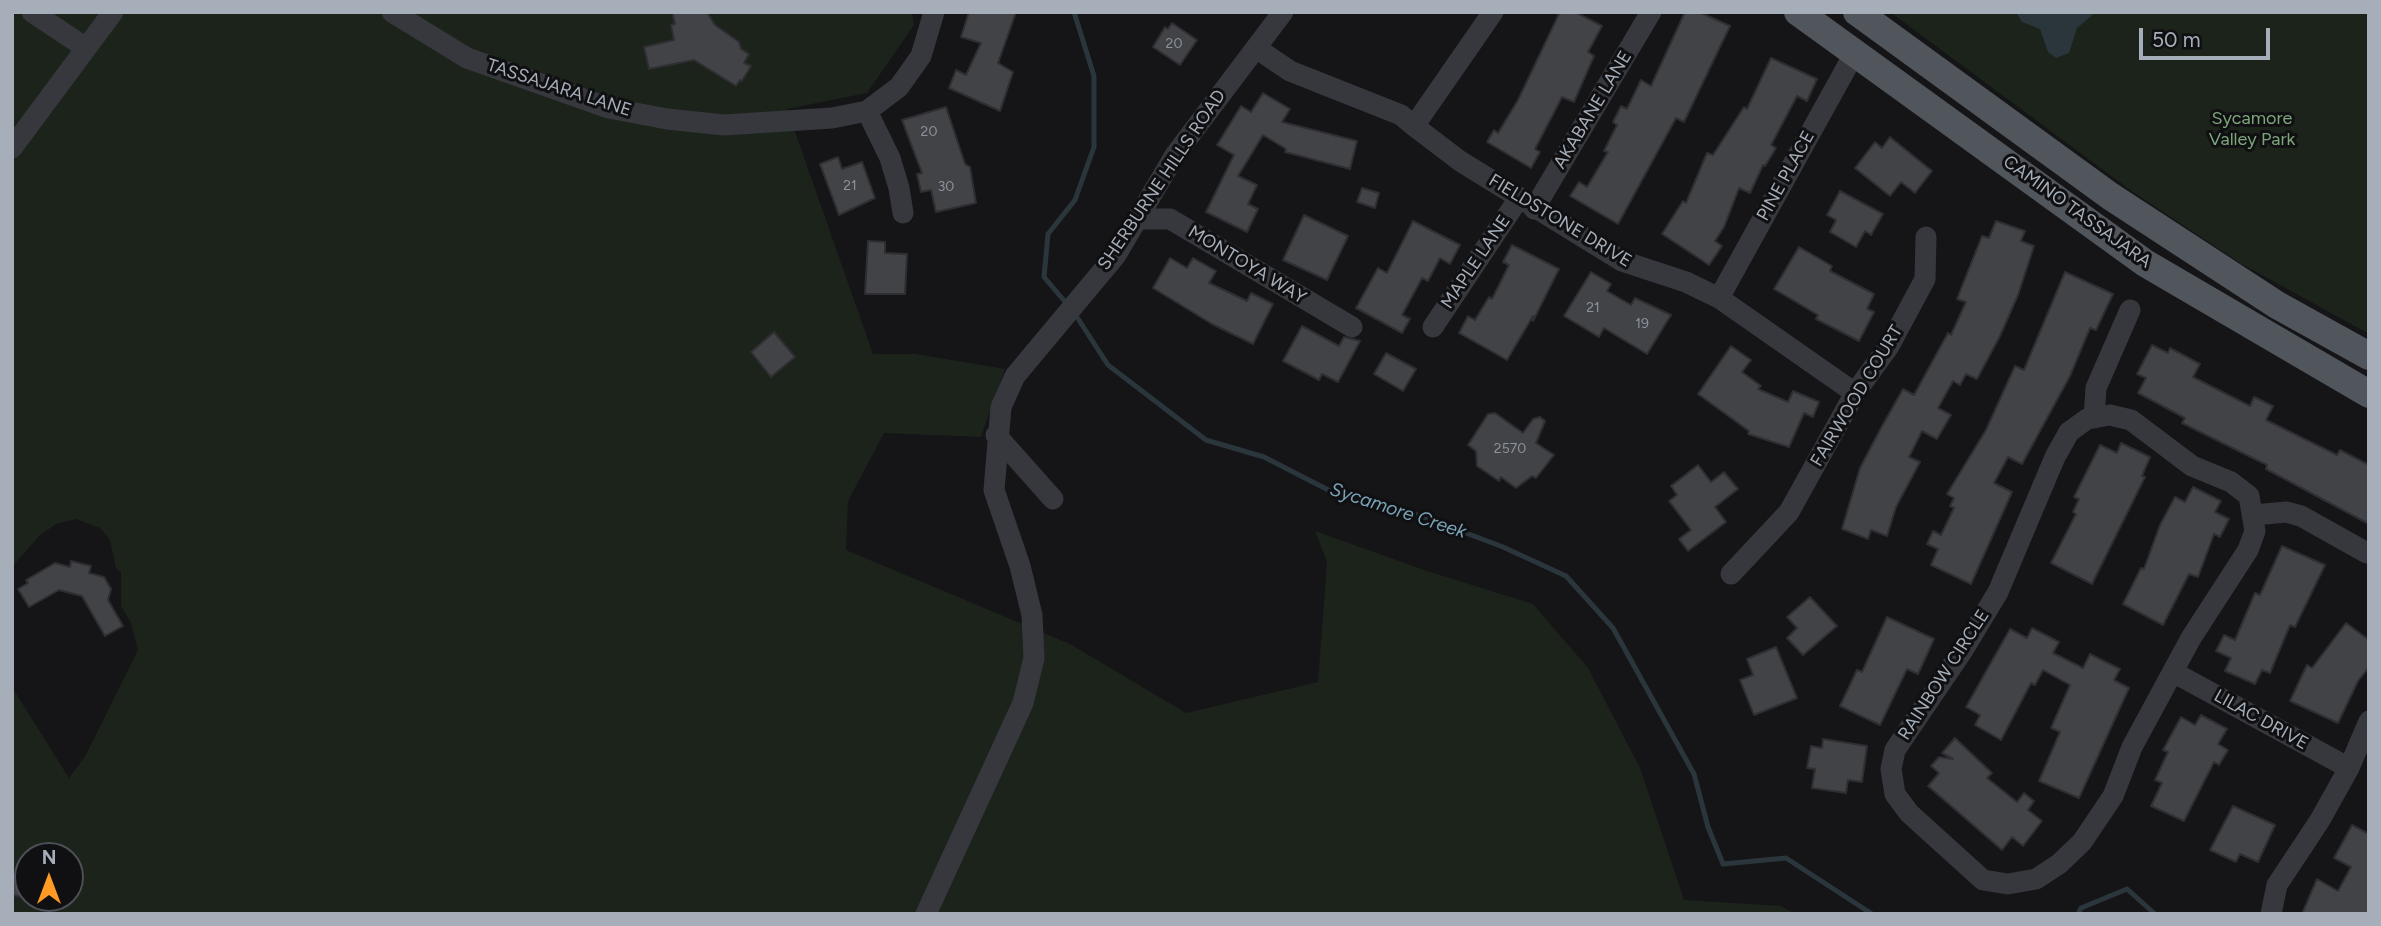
<!DOCTYPE html>
<style>
body{margin:0}
#map{position:relative;width:2381px;height:926px;overflow:hidden;background:#151517;font-family:Figtree,sans-serif}
canvas{display:block}
.frame{position:absolute;inset:0;border:14px solid #a5aeb9;pointer-events:none}
.north{position:absolute;left:14px;top:842px;width:70px;height:70px;box-sizing:border-box;background:#101012;border:2px solid #4c4f55;border-radius:50%;rotate:0deg;font-size:19px;font-weight:700;line-height:28px;text-align:center;color:#a5aeb9}
.north::after{content:'';display:block;margin:auto;width:24px;height:32px;background:#ff9b25;clip-path:polygon(50% 0,100% 100%,50% 72%,0 100%)}
.scale{position:absolute;left:2139px;top:28px;width:131px;height:32px;box-sizing:border-box;border:4px solid #a5aeb9;border-top:0;padding-left:9px;font-size:21px;line-height:24px;white-space:nowrap;color:#a5aeb9;-webkit-text-stroke:5px #101012;paint-order:stroke}
</style>
<div id="map">
<canvas width="2381" height="926"></canvas>
<div class="frame"></div>
<div class="north">N</div>
<div class="scale">50 m</div>
</div>
<script>
const ctx = document.querySelector('canvas').getContext('2d');
ctx.lineJoin = 'round';
function fillPath(path, color) { ctx.fillStyle = color; ctx.fill(path, 'evenodd'); }
const shape = rows => new Path2D(rows.map(r => 'M' + r).join(''));
function trace(path, color, width, dash) { ctx.strokeStyle = color; ctx.lineWidth = width; ctx.lineCap = dash ? 'butt' : 'round'; ctx.setLineDash(dash || []); ctx.stroke(path); }
function drawText(font, color, halo, rows, align = 'center') {
  ctx.font = font + ' Figtree,sans-serif'; ctx.lineWidth = 6; ctx.setLineDash([]); ctx.textBaseline = 'middle'; ctx.strokeStyle = halo; ctx.fillStyle = color; for (const [text, x, y, turn = 0] of rows) {
    ctx.save(); ctx.translate(x, y); ctx.rotate((+turn || 0) * Math.PI / 180); ctx.textAlign = isNaN(turn) ? turn : align; if (halo) ctx.strokeText(text, 0, 0); ctx.fillText(text, 0, 0); ctx.restore();
  }
}
const green = shape([
 [12,12,912,12,914,25,867,93,787,109,873,354,915,354,1005,369,981,437,884,433,848,501,846,550,1070,644,1186,713,1318,682,1327,562,1315,531,1427,571,1533,604,1588,668,1640,768,1684,900,1781,906,1795,914,12,914,12,687,69,778,86,755,138,650,131,623,121,606,121,572,116,568,110,540,100,528,76,519,56,524,39,536,12,567],
 [28,856,70,856,70,898,28,898],
 [1890,12,2369,12,2369,334,2240,263,2133,192]
]);
const water = shape([
 [2016,12,2096,12,2077,28,2069,53,2056,58,2048,52,2040,29,2022,22]
]);
const stream = shape([
 [1067,304,1044,277,1048,234,1075,200,1094,147,1094,76,1074,12],
 [1075,314,1108,365,1206,440,1264,457,1340,496,1421,516,1503,547,1566,576,1613,628,1694,774,1708,827,1723,864,1786,858,1872,914],
 [2078,914,2081,908,2127,889,2155,914]
]);
const building = shape([
 [672,12,707,12,715,25,739,42,741,49,749,54,744,63,751,66,742,81,740,80,736,86,694,60,649,69,644,47,674,40,671,25,675,24,672,12],
 [969,12,1016,12,998,63,1013,72,1000,111,949,88,956,70,966,75,981,43,961,37,969,12],
 [1560,12,1575,12,1602,26,1588,52,1594,56,1574,102,1562,97,1535,149,1540,152,1531,168,1487,142,1494,130,1498,133,1518,100,1560,12],
 [1685,12,1699,12,1730,26,1684,122,1676,118,1618,224,1570,196,1579,182,1587,187,1608,152,1604,151,1617,125,1613,122,1621,106,1627,109,1641,80,1651,86,1685,12],
 [1172,23,1197,40,1180,65,1153,47,1165,27,1168,29,1172,23],
 [1771,58,1817,79,1807,101,1797,96,1771,145,1776,148,1765,166,1763,165,1750,193,1739,188,1724,227,1715,241,1722,246,1709,265,1662,234,1683,201,1686,203,1707,153,1713,155,1744,107,1747,109,1771,58],
 [1263,93,1290,109,1282,122,1357,141,1350,169,1285,152,1286,149,1263,135,1238,176,1257,185,1248,204,1258,209,1247,232,1206,212,1234,155,1217,145,1241,106,1251,112,1263,93],
 [946,107,965,164,970,167,976,203,936,212,931,190,921,192,917,174,922,173,902,120,946,107],
 [1890,137,1932,171,1915,193,1901,182,1890,196,1855,168,1875,142,1882,148,1890,137],
 [838,157,842,169,862,162,875,198,839,215,820,164,838,157],
 [1362,188,1379,193,1375,208,1357,202,1362,188],
 [1840,191,1883,214,1871,235,1865,231,1856,247,1830,232,1836,220,1827,215,1840,191],
 [1304,215,1348,236,1327,280,1283,260,1304,215],
 [1413,221,1460,245,1450,264,1440,258,1428,281,1422,278,1402,315,1410,319,1402,333,1356,308,1378,268,1387,273,1413,221],
 [1996,221,2025,231,2021,241,2034,246,2018,295,2000,336,1977,379,1966,374,1960,385,1953,381,1938,408,1951,415,1937,439,1922,431,1909,457,1920,462,1896,507,1887,536,1871,530,1868,539,1842,529,1860,468,1881,428,1903,389,1914,395,1948,333,1951,335,1966,302,1957,299,1982,236,1989,238,1996,221],
 [868,241,885,242,885,253,907,254,905,294,865,294,868,241],
 [1512,245,1559,269,1533,321,1533,316,1507,360,1459,333,1468,316,1475,320,1489,297,1492,299,1509,265,1503,262,1512,245],
 [1799,247,1832,266,1830,271,1874,294,1867,309,1874,312,1859,341,1816,319,1818,315,1774,289,1799,247],
 [1170,258,1187,268,1193,258,1216,271,1209,283,1247,301,1251,293,1273,304,1253,344,1212,324,1153,288,1170,258],
 [1591,272,1611,284,1607,291,1631,305,1635,298,1671,315,1647,354,1604,328,1599,337,1564,316,1591,272],
 [2065,272,2113,294,2096,330,2090,328,2070,376,2022,464,2008,457,1994,483,2012,492,1971,584,1931,565,1938,549,1927,544,1933,531,1941,535,1954,508,1950,506,1954,498,1947,494,1986,430,2015,366,2024,370,2065,272],
 [1302,326,1339,346,1344,337,1360,341,1338,382,1322,374,1319,380,1283,361,1302,326],
 [774,332,795,357,771,377,751,352,774,332],
 [2152,345,2168,353,2170,348,2200,364,2193,377,2250,406,2254,397,2273,406,2266,420,2337,455,2340,450,2369,465,2369,524,2266,469,2267,465,2182,423,2185,418,2138,393,2146,378,2137,374,2152,345],
 [1731,346,1751,360,1742,372,1761,386,1758,389,1788,402,1793,391,1819,402,1813,417,1804,413,1789,447,1748,434,1749,431,1698,394,1731,346],
 [1386,353,1416,369,1403,391,1374,374,1386,353],
 [1495,413,1523,433,1533,419,1540,417,1545,421,1536,443,1554,455,1536,478,1532,476,1516,488,1501,477,1499,481,1477,466,1476,451,1468,445,1488,414,1495,413],
 [2121,443,2150,457,2142,476,2145,477,2092,584,2051,563,2076,514,2073,512,2079,499,2074,497,2100,445,2117,453,2121,443],
 [1698,465,1711,482,1724,472,1738,489,1715,507,1726,522,1688,551,1679,539,1691,530,1669,501,1677,495,1671,486,1698,465],
 [2193,487,2221,501,2215,512,2229,519,2220,537,2214,534,2198,577,2189,574,2163,625,2123,604,2141,568,2144,569,2160,525,2175,497,2185,502,2193,487],
 [2282,546,2325,565,2295,627,2290,625,2270,673,2262,670,2255,684,2225,671,2231,658,2216,651,2224,635,2235,640,2255,593,2260,595,2282,546],
 [71,561,91,566,89,573,104,577,111,589,108,600,123,626,105,636,82,596,59,590,29,607,18,589,28,583,26,580,55,563,70,567,71,561],
 [1810,597,1837,626,1803,655,1787,638,1797,628,1787,617,1810,597],
 [1887,617,1934,639,1918,674,1907,669,1880,725,1840,706,1857,670,1862,672,1887,617],
 [2346,623,2369,640,2369,667,2358,681,2338,723,2290,701,2307,665,2312,668,2346,623],
 [2032,628,2059,642,2053,653,2083,668,2090,654,2120,669,2114,680,2129,688,2079,798,2039,781,2060,732,2051,728,2070,685,2043,670,2035,685,2031,683,2001,740,1975,725,1980,715,1966,707,2010,629,2027,638,2032,628],
 [1776,647,1797,698,1754,715,1740,680,1753,675,1747,659,1776,647],
 [2201,715,2227,729,2218,744,2228,750,2219,765,2214,762,2184,821,2151,806,2162,783,2155,780,2168,752,2163,750,2181,717,2195,725,2201,715],
 [1955,738,1992,773,1987,778,2017,802,2024,793,2034,801,2028,810,2042,821,2023,846,2012,837,2002,850,1928,786,1939,773,1931,766,1939,757,1953,759,1942,753,1955,738],
 [1823,739,1867,746,1862,782,1848,780,1846,793,1812,788,1815,769,1807,768,1811,746,1822,748,1823,739],
 [2233,806,2275,825,2258,862,2240,854,2236,862,2210,850,2233,806],
 [2352,825,2369,834,2369,914,2302,914,2317,879,2338,891,2351,867,2334,858,2352,825],
 [12,874,28,877,28,898,12,895,12,874]
]);
const minor = shape([
 [32,12,86,48],
 [392,12,467,58,609,108,667,119,724,125,832,118,867,111,899,87,921,56,934,12],
 [1256,48,1290,71,1401,115,1414,126,1493,12],
 [867,111,890,158,899,188,903,213],
 [1414,126,1460,161,1622,261,1686,282,1719,298,1855,393],
 [12,148,113,12],
 [1534,209,1651,12],
 [1138,219,1170,219,1352,327],
 [1719,298,1854,54],
 [1433,327,1519,198],
 [2110,415,2131,420,2192,466,2231,482,2249,496,2255,531,2248,550,2191,638,2132,747,2113,796,2082,842,2059,864,2036,879,2008,884,1983,880,1909,813,1895,794,1891,769,1895,750,1963,650,1998,592,2055,457,2069,432,2087,419,2110,415],
 [2094,418,2096,388,2130,310],
 [996,435,1053,499],
 [2254,515,2286,512,2301,516,2367,553],
 [1731,574,1789,512,1855,393,1889,346,1925,279,1926,237],
 [2173,672,2349,768],
 [926,914,1023,703,1034,658,1032,615,1020,566,994,490,1001,407,1015,376,1116,255,1175,155,1283,12],
 [2271,914,2277,885,2320,820,2349,768,2369,721]
]);
const major = shape([
 [1798,12,2145,263,2369,394],
 [1857,12,2110,196,2277,305,2369,356]
]);
const numberNames = [
 ["20",1174,44],
 ["20",929,132],
 ["21",850,186],
 ["30",946,187],
 ["21",1593,308],
 ["19",1642,324],
 ["2570",1510,449]
];
const streetNames = [
 ["TASSAJARA LANE",559,88,18],
 ["AKABANE LANE",1593,110,-59],
 ["PINE PLACE",1786,176,-61],
 ["SHERBURNE HILLS ROAD",1162,180,-56],
 ["CAMINO TASSAJARA",2077,212,36],
 ["FIELDSTONE DRIVE",1560,221,31],
 ["MAPLE LANE",1476,262,-56],
 ["MONTOYA WAY",1247,265,31],
 ["FAIRWOOD COURT",1857,396,-59],
 ["RAINBOW CIRCLE",1944,675,-57],
 ["LILAC DRIVE",2261,720,29]
];
const parkNames = [
 ["Sycamore",2252,119],
 ["Valley Park",2252,140]
];
const waterNames = [
 ["Sycamore Creek",1398,511,18]
];
fillPath(green, '#1b231b');
fillPath(water, '#2a363c');
trace(stream, '#2a363c', 5);
fillPath(building, '#414347');
trace(building, '#2f2f33', 2);
trace(minor, '#36383d', 21);
trace(major, '#51555c', 28);
drawText('14px', '#8c939c', null, numberNames);
drawText('18px', '#a5aeb9', '#101012', streetNames);
drawText('18px', '#7da67b', '#101012', parkNames);
drawText('italic 19px', '#79a2b7', '#101012', waterNames);
</script>
